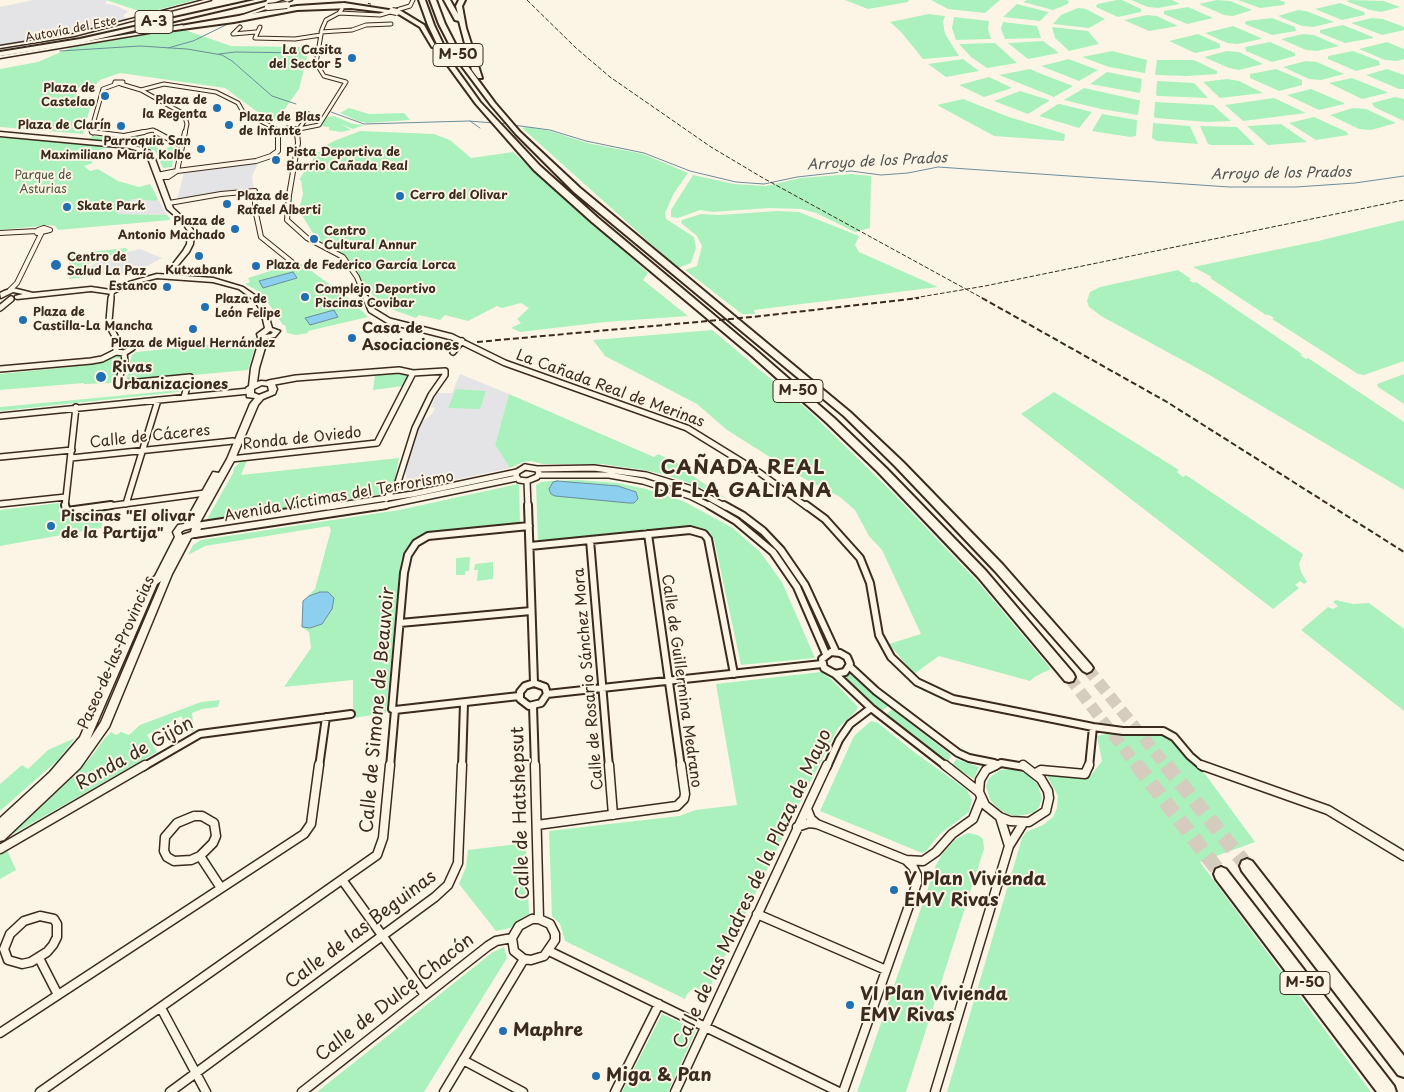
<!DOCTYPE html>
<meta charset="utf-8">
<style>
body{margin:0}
canvas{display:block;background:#fcf5e5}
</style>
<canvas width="1404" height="1092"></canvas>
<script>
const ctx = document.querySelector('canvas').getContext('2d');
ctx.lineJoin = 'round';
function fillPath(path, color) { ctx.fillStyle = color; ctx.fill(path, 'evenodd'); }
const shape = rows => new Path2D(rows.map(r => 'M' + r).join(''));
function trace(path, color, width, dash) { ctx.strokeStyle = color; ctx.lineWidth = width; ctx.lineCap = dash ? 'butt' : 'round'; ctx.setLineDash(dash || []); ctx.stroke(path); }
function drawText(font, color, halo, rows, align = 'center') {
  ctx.font = font + ' "Playpen Sans",sans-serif'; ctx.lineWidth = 4; ctx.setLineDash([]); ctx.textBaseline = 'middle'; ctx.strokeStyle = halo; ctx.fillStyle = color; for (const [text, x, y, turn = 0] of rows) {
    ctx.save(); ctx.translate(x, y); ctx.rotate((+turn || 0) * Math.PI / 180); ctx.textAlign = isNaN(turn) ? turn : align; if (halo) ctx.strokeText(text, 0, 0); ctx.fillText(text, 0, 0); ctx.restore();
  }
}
const built = shape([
 [33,0,107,0,105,4,114,5,128,11,123,16,130,20,68,35,0,45,0,7],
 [258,163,252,176,254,190,177,200,184,172],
 [132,199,155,201,158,199,167,215,116,214],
 [140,249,162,258,129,276,119,272,109,277,87,268,110,256],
 [460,374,509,394,495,445,510,468,407,490,406,469,413,440,421,423,432,414,435,408,431,407,437,393,452,393]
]);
const green = shape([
 [106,0,196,0,145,13],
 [845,0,909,0,908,2,868,9],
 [931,0,1000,0,985,13,948,9],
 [1027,0,1066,0,1069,1,1068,4,1053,10,1023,2],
 [1117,0,1122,0,1141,9,1141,12,1118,17,1096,7,1097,4],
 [1131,0,1172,0,1180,4,1158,8,1148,7],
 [1217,0,1230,1,1252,10,1233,16,1224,15,1199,4],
 [1238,0,1279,0,1285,2,1284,5,1260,8],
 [1350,0,1384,1,1400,7,1381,12,1370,10,1346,1],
 [1340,3,1364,12,1365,15,1342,20,1315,9],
 [1017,4,1048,12,1049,12,1040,21,1003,17],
 [1188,7,1213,18,1187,24,1164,14,1164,11],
 [1078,8,1086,9,1105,19,1089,28,1053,24,1061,15],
 [1298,10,1306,11,1334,22,1313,27,1302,26,1278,16],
 [929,14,945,16,943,22,945,34,959,56,923,59,901,32,890,22],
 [1147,15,1157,16,1178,26,1149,31,1124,20],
 [954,17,989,21,988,29,991,39,956,40,952,28],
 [1272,18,1295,27,1296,31,1272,35,1245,24,1246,21],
 [1372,18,1383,19,1404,27,1404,30,1382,35,1351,23],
 [1003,22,1037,26,1041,38,1005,39,1001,29],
 [1343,25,1373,37,1373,38,1345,43,1320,33,1320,30],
 [1233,26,1261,38,1261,39,1238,44,1227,43,1205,33],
 [1052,27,1088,31,1099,44,1069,51,1055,38],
 [182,29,231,46,306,47,305,52,308,53,299,89,276,121,256,111,225,88,120,73,100,80,95,85,77,88,77,99,93,97,83,134,0,127,0,69,38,62,70,48,142,34],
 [1198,34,1220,44,1220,48,1195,53,1169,41],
 [1303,34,1314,35,1339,46,1317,51,1306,50,1281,39],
 [1043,41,1059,53,1028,59,1008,43],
 [1270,42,1295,53,1295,56,1272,62,1246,51,1245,47],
 [1387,42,1404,49,1404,59,1397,61,1385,60,1359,49],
 [995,43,1017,63,987,68,971,57,959,44],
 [1112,51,1147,60,1145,73,1109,67,1082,57],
 [1227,51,1239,52,1263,64,1239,70,1229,68,1204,57],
 [1353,51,1379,61,1380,65,1356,71,1328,59,1328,56],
 [963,59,979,71,946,77,928,64],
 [1069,59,1071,60,1098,70,1079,81,1041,66],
 [1157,60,1194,60,1217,71,1217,74,1187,76,1157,75,1155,74],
 [1306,61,1317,62,1344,74,1321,80,1309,79,1283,67],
 [1030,69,1044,75,1073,86,1054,97,999,75],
 [1276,69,1302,80,1302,85,1279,91,1250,78,1250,74],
 [1387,69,1404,75,1404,89,1399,89,1366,75],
 [1107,72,1142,79,1140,93,1090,84],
 [989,77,1012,88,984,97,959,85],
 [1352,78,1387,92,1387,93,1362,99,1329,83],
 [1227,79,1239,81,1263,93,1220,98,1203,82],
 [1157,81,1194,83,1208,98,1158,96,1156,95],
 [1084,88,1138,100,1140,100,1138,115,1101,109,1064,100],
 [1311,89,1344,103,1344,104,1319,110,1287,95],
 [1020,91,1049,100,1049,101,1028,114,994,101],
 [1395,97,1404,99,1404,121,1374,107,1372,103],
 [1274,98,1306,113,1243,121,1225,105],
 [963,99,1009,117,1065,134,1064,141,994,136,937,105],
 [1155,102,1213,105,1231,121,1207,122,1156,118,1154,117],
 [1058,104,1060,104,1092,112,1079,128,1039,116],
 [349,108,369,114,404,113,410,120,367,123,358,121,340,113],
 [1353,108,1366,109,1396,123,1371,130,1359,129,1330,115],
 [1102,114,1137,120,1136,136,1130,137,1092,131],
 [334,116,353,124,364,125,353,129,341,124,351,130,341,132,329,130,329,127,320,126,326,117],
 [1314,117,1347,132,1348,135,1316,140,1289,123],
 [1153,123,1190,126,1198,144,1157,141,1152,138],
 [1281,124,1307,142,1268,145,1247,126],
 [1200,126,1237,127,1255,145,1211,145,1208,144],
 [527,127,550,131,587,143,643,154,688,173,674,193,665,213,666,219,694,237,696,248,691,263,678,268,522,128],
 [360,131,434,134,450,140,471,158,513,152,648,273,643,280,688,316,605,322,520,332,511,328,521,323,517,319,529,308,521,303,502,308,497,306,468,321,445,315,440,320,419,315,416,318,380,305,344,257,324,244,312,232,299,210,303,194,301,180,299,180,309,164,311,164,315,153,322,151,323,147,334,141],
 [136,135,162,150,172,146,175,147,172,167,163,168,155,151,141,145,88,139,93,136,124,138],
 [0,137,109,147,84,155,93,163,84,166,90,171,98,169,118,181,139,187,150,184,158,199,155,201,132,199,117,214,167,215,170,218,170,220,58,230,55,226,50,225,0,230],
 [852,174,871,176,870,228,855,232,816,213,801,209,769,208,712,212,700,210,678,218,671,217,671,210,693,175,734,184,766,186,801,178],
 [777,211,799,212,859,236,855,245,859,252,938,287,754,310,755,314,742,314,685,270,697,266,702,246,697,236,681,223,682,220,701,214,719,215],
 [1404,220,1404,361,1364,375,1358,374,1272,319,1274,318,1269,315,1266,315,1210,278,1212,277,1193,267,1318,241],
 [126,248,128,251,104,257,87,265,86,269,101,275,69,279,71,272,67,270,72,254],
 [299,262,350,299,368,317,308,331,308,333,296,335,287,333,285,325,283,325,266,300,256,290,245,284,250,282,248,278],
 [1178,270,1191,279,1189,280,1194,283,1196,282,1302,354,1300,355,1306,359,1308,358,1404,422,1404,490,1206,373,1101,316,1089,307,1087,301,1090,292,1100,287],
 [712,330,808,410,891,491,978,582,1051,669,1036,676,1030,681,939,656,914,674,889,644,921,634,882,550,869,536,855,510,840,497,803,478,727,430,697,404,605,356,593,340],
 [255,338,257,340,248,370,130,381,126,379,131,366,129,365,132,355,136,352,237,342,237,344],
 [112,355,119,355,121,359,121,366,112,383,84,384,84,383,0,390,0,374,87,365,101,362,111,358],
 [403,373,408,377,403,386,373,390,375,375],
 [1404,374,1404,404,1378,387,1377,384],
 [456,389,486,391,480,409,448,408],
 [180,390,179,392,0,411,0,407],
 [1054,392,1179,470,1177,472,1183,477,1186,475,1303,554,1299,564,1301,572,1307,582,1304,584,1300,581,1295,585,1299,588,1273,609,1021,414],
 [509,394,654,457,658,454,677,463,693,473,691,475,696,478,727,499,697,486,666,475,644,470,602,464,543,464,531,461,523,462,510,468,495,445],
 [399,458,395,479,389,489,383,494,206,521,233,473,234,468,240,462,247,460,241,475],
 [579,480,618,483,646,489,683,501,733,528,760,552,782,582,815,658,741,665,714,539,709,532,700,528,691,527,538,541,536,485,541,482,550,481],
 [518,484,519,485,520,524,427,534,411,544,404,554,401,560,386,713,353,718,353,680,284,687,311,648,309,632,302,627,310,628,322,624,332,609,331,595,328,592,316,593,306,598,315,589,331,530,329,526,205,546,188,555,193,545,201,540,399,510],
 [59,503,59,512,66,516,106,511,101,528,0,546,0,510],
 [470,557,469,571,465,571,465,575,456,575,456,558],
 [493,562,493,579,477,581,478,570,474,570,475,564],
 [1336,600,1353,604,1369,603,1404,629,1404,711,1301,630,1328,607,1333,609,1338,606,1333,602],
 [821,672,831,679,858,707,855,712,838,728,797,808,707,993,695,987,687,994,685,999,565,941,560,924,552,916,549,831,679,816,696,810,737,805,716,684],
 [849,673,858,681,888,706,882,711,861,695,842,676],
 [220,700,218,707,202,709,192,713,194,731,192,732,181,716,147,735,157,752,11,835,12,831,70,779,92,756,104,739,111,732,116,735,121,732,129,735,140,725,201,702],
 [892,709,951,755,948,762,886,715],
 [871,721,878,723,914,752,967,790,972,800,969,812,940,834,926,851,922,853,820,811,854,736],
 [1107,734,1158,734,1167,737,1205,774,1255,842,1200,862,1371,1092,947,1092,1022,838,1026,832,1043,825,1053,817,1057,808,1058,796,1046,774,1067,777,1084,778,1091,775,1102,761,1097,736],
 [75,738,57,761,0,811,0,784,22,765,28,769,48,750],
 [956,759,979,767,974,779,952,766],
 [1011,769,1027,774,1038,785,1042,799,1039,807,1033,813,1018,816,1007,814,998,808,990,800,986,786,989,778,1000,770],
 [968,833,978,835,983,839,984,849,906,1092,857,1092,936,865,943,853,956,839],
 [526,843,529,914,521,918,510,928,496,931,459,884,466,867,468,850],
 [7,850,16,870,0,879,0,854],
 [504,947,507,958,424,1092,317,1092,493,952],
 [662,1014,696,1030,668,1092,622,1092]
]);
const water = shape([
 [293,272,297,278,263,288,259,281,293,272],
 [334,310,338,317,310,325,305,318,334,310],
 [557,481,618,486,636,492,638,499,634,503,629,503,555,496,551,494,549,489,553,482,557,481],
 [320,592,328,592,334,598,332,609,322,624,310,628,302,627,303,601,309,596,320,592]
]);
const stream = shape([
 [168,48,193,41,230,23],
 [60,51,140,46,187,49,222,55,232,61,272,96,296,104],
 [219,54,235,52,304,53],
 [331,112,364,124,469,121,494,123],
 [470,121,480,128],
 [498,123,509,124],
 [513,125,550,130,586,141,644,153,690,171,736,182,764,184,797,177,851,171,881,175,908,173,938,167,1229,187,1296,187,1355,183,1404,176]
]);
const highwayTunnelFar1 = shape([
 [1087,668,1167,767],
 [1069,677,1138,767]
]);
const highwayTunnel = shape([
 [1137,765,1221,874],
 [1166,765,1247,866]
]);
const streetFar4 = shape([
 [339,13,380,15,410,6,413,0],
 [240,27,233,34,256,32],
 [260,27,255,38,295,39,321,35],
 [321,32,352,30,366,25,391,24],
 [115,82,123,82,114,85,115,82],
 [121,84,141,90,184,114,187,124,185,133],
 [141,90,164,84,216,92,238,103,243,112,278,130,278,133],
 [287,128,299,129,309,114,300,114],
 [93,133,91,131,103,89,114,85],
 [138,133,153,130,158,133],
 [296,133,299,129,319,125,346,82,324,76,316,63,322,29,326,20,339,13,342,9]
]);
const streetFar3 = shape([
 [92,132,124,136,144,132],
 [156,132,182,146],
 [297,132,298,143,289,195,287,220,307,238,343,257,357,277,366,299],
 [177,171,185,132],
 [157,175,177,171],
 [158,177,168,177,177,171,256,161,271,156,278,151,278,132],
 [169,203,221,194,255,191,255,209,261,237,292,262],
 [44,228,50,230,37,233,38,230,44,228],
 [0,233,37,231],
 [10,290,17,283,41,234],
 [111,299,112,292]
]);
const streetFar2 = shape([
 [111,298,109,321,111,329,120,345],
 [366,298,371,310,389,321,452,337,505,363,687,428,760,473,807,507],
 [0,308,11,299],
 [123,344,130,344,132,348,124,353,116,352,116,348,123,344],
 [453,352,462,341],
 [124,353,125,362,117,384,190,377,184,397],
 [0,369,91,361,102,359,116,352],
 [0,416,249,391],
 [0,457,72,450],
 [71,458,233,441],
 [231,459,377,443,413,373,399,370,296,378,269,383],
 [525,467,537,469,539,473,537,477,527,481,519,480,516,476,517,472,525,467],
 [537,469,594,468,646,475,695,490,726,507],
 [539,475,609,475,643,481,690,496,712,507],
 [527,481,528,507],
 [386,499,398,482,415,428,431,395,445,375,445,371,413,373],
 [0,504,66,497],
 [126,504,158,400],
 [65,507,76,407],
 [101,507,205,493],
 [328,507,413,494,517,472],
 [377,507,517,478]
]);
const streetFar1 = shape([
 [65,505,67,511,111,505],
 [528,505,534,683],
 [709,505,736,521,773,552,797,587,826,654],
 [724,505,742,515,763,531,781,550,805,585,836,652],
 [806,505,825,519,860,558,870,583,879,635,891,657,917,682,953,699,1093,727,1123,731,1163,731,1174,737,1190,756,1203,767],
 [196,526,336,505],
 [195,534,386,505],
 [648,534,681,767],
 [590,540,609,767],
 [530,546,690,530,704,534,708,539,734,674],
 [400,623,531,611],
 [831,652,840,653,847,657,850,664,845,672,835,674,824,668,822,659,831,652],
 [849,666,876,691,958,753,969,758,994,763],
 [835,674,871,708,947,767],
 [534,683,545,687,547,694,541,703,529,706,520,699,520,692,525,686,534,683],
 [547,694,822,664],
 [533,706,535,767],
 [395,710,519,696],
 [143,767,200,734,351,714],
 [319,767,326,717],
 [390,767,395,710,392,709,404,573,408,555,416,543,428,536,529,526],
 [462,767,464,703],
 [827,767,839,740,850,724,871,708],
 [993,767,1001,763,1025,767],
 [1089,767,1093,727]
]);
const street = shape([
 [535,765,539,919],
 [609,765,613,815],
 [945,765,979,792],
 [996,765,986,770,980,780,979,792,985,805,1000,817,1010,821,1029,822,1046,811,1049,798,1048,791,1041,779,1023,765],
 [1201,765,1328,810,1404,856],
 [1036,773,1041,770,1085,774,1089,765],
 [807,809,811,819,817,824,906,860,923,861,936,852,952,834,973,819,981,799],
 [194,816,202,816,214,823,216,836,213,843,200,856,191,860,174,861,167,857,164,851,165,837,177,823,194,816],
 [1000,817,1009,846],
 [537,825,677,806,684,799,685,794,681,765],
 [797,827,809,823,817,824],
 [0,849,145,765],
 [200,856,221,888],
 [343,881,425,995],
 [757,914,886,970],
 [40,916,54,919,57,924,57,937,53,945,47,952,31,962,22,964,8,960,4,949,10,934,24,921,40,916],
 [532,919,539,919,550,924,555,934,555,940,544,956,531,960,524,959,514,951,512,938,519,926,532,919],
 [549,951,839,1092],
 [39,958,58,995],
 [161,1008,206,1092],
 [0,1033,304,834,311,824,319,765],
 [463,1060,523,1092],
 [40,1092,377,855,383,838,390,765],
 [170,1092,435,897,448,885,458,863,462,765],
 [302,1092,488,946,496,941,512,938],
 [444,1092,524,959],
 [615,1092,659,1004],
 [675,1092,827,765],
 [843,1092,917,883,917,875,913,867,906,860],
 [935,1092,1009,846,1024,822]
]);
const secondary = shape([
 [204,0,211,0,74,36,0,48,0,46,74,34,204,0],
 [286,0,292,0,241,18,237,17,286,0],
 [182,25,184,27,0,58,0,56,182,25],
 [0,132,130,144,150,151,155,159,173,208,185,219,194,231,193,244,189,252,174,270,170,270,169,269,183,251,187,244,188,231,181,221,167,209,146,153,129,148,0,136,0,132],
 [157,274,213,278,243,287,259,298,267,311,272,328,280,331,275,337,266,339,267,341,259,368,257,382,261,381,274,382,277,389,275,394,263,399,258,405,235,459,199,524,201,528,199,534,198,536,191,538,172,574,109,727,80,768,4,840,0,841,0,818,50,772,80,737,148,582,155,576,175,537,173,532,178,525,184,524,213,472,219,473,227,459,250,404,255,398,247,397,246,388,249,386,251,368,259,341,257,334,265,328,261,311,254,300,239,289,213,282,157,278,133,284,112,294,91,291,17,299,15,298,15,296,23,294,13,292,1,298,0,293,4,291,13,288,33,293,91,287,111,290,129,282,157,274],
 [270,331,273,332,271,334,265,335,270,331],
 [262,385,268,386,269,391,259,395,254,393,254,389,262,385],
 [192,528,191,532,182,535,181,532,184,530,192,528],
 [161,581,101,722,90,739,157,584,161,581]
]);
const highway = shape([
 [255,0,265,0,80,43,0,56,0,52,80,39,255,0],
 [419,0,425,0,434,25,452,63,480,102,540,166,598,218,758,352,834,418,886,468,986,571,1073,673,1075,677,1073,681,1069,682,1065,681,978,577,878,472,826,422,752,356,592,222,534,170,476,104,446,63,428,25,419,0],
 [430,0,436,0,445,24,464,61,495,103,520,132,580,188,850,412,903,462,1003,565,1091,665,1093,668,1091,671,1087,673,1083,671,995,571,895,466,844,416,574,192,516,134,491,105,458,61,439,24,430,0],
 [444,0,450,0,458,14,456,6,459,0,465,0,462,6,466,28,482,78,478,78,472,70,459,21,455,20,444,0],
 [344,3,395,11,392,13,351,8,297,10,234,22,160,32,157,30,297,6,344,3],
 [397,11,401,11,424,25,436,47,432,47,420,27,397,13,397,11],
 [1247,859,1252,861,1404,1056,1404,1077,1398,1075,1242,871,1240,866,1242,861,1247,859],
 [1221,867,1226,869,1394,1086,1396,1092,1377,1092,1216,879,1214,874,1216,869,1221,867]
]);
const railFar1 = shape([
 [527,0,576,48,610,77,711,147,763,178,984,299],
 [908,299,985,286,1404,200]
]);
const rail = shape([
 [982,298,1167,402,1404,552],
 [477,342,752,317,919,298]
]);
const highwayBridge = shape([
 [369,0,372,1],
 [268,7,287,5],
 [392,11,397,12]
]);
const markers = [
 [352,58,5,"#1f6fb2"],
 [105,96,5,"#1f6fb2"],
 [217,108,5,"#1f6fb2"],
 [229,125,5,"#1f6fb2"],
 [121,126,5,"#1f6fb2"],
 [201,149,5,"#1f6fb2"],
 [276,160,5,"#1f6fb2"],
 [400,196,5,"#1f6fb2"],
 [227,204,5,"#1f6fb2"],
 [67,207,5,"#1f6fb2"],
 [235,229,5,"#1f6fb2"],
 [314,239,5,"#1f6fb2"],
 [199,256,5,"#1f6fb2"],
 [56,265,6,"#1f6fb2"],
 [256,266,5,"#1f6fb2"],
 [167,287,5,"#1f6fb2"],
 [305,297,5,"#1f6fb2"],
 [205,307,5,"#1f6fb2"],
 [23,320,5,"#1f6fb2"],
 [193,329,5,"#1f6fb2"],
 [352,338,5,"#1f6fb2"],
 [101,377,6,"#1f6fb2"],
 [51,526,5,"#1f6fb2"],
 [894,890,5,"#1f6fb2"],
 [850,1005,5,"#1f6fb2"],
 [503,1031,5,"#1f6fb2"],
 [596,1076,5,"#1f6fb2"]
];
const farStreetnames = [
 ["Autovía del Este",71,30,-11]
];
const farPoinames = [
 ["La Casita",342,51,"right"],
 ["del Sector 5",342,65,"right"],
 ["Plaza de",95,89,"right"],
 ["Castelao",95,103,"right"],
 ["Plaza de",207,101,"right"],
 ["la Regenta",207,115,"right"],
 ["Plaza de Blas",239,118],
 ["de Infante",239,132],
 ["Plaza de Clarín",111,126,"right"],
 ["Parroquia San",191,142,"right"],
 ["Maximiliano María Kolbe",191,156,"right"],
 ["Pista Deportiva de",286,153],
 ["Barrio Cañada Real",286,167],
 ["Cerro del Olivar",410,196],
 ["Plaza de",237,197],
 ["Rafael Alberti",237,211],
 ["Skate Park",77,207],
 ["Plaza de",225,222,"right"],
 ["Antonio Machado",225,236,"right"],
 ["Centro",324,232],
 ["Cultural Annur",324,246],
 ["Centro de",67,258],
 ["Salud La Paz",67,272],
 ["Plaza de Federico García Lorca",266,266],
 ["Kutxabank",199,271,"center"],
 ["Estanco",157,287,"right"],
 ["Complejo Deportivo",315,290],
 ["Piscinas Covibar",315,304],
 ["Plaza de",215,300],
 ["León Felipe",215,314],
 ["Plaza de",33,313],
 ["Castilla-La Mancha",33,327],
 ["Plaza de Miguel Hernández",193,344,"center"]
];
const farParknames = [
 ["Parque de",43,176],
 ["Asturias",43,190]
];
const shields = [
 [154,22,38],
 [458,55,50],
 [798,391,50],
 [1305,983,50]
];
const shieldNames = [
 ["A-3",154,22],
 ["M-50",458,55],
 ["M-50",798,391],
 ["M-50",1305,983]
];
const farWaternames = [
 ["Arroyo de los Prados",877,162,-3],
 ["Arroyo de los Prados",1281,174,-1]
];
const poiNames = [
 ["Casa de",362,329],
 ["Asociaciones",362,346],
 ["Rivas",112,368],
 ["Urbanizaciones",112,385],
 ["Piscinas \"El olivar",61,517],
 ["de la Partija\"",61,534]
];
const streetNames = [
 ["La Cañada Real de Merinas",610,389,20],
 ["Calle de Cáceres",150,437,-6],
 ["Ronda de Oviedo",302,439,-6],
 ["Avenida Víctimas del Terrorismo",339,497,-10],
 ["Paseo de las Provincias",117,653,-66],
 ["Calle de Rosario Sánchez Mora",589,679,-95],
 ["Calle de Guillermina Medrano",681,681,82]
];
const nearStreetnames = [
 ["Calle de Simone de Beauvoir",378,710,-85],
 ["Ronda de Gijón",135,754,-29],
 ["Calle de Hatshepsut",521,813,-92],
 ["Calle de las Madres de la Plaza de Mayo",753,889,-65],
 ["Calle de las Beguinas",361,930,-37],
 ["Calle de Dulce Chacón",395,998,-38]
];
const nearPoinames = [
 ["V Plan Vivienda",904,880],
 ["EMV Rivas",904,901],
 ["VI Plan Vivienda",860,995],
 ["EMV Rivas",860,1016],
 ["Maphre",513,1031],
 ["Miga & Pan",606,1076]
];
const districtNames = [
 ["CAÑADA REAL",743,468],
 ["DE LA GALIANA",743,491]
];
fillPath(built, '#e4e4e7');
fillPath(green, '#abf1bd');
fillPath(water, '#8ccfee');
trace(water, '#6c8d9b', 1);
trace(stream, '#6c8d9b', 1);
trace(highwayTunnelFar1, '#d5ccbd', 12, [12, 6]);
trace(highwayTunnel, '#d5ccbd', 15, [15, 8]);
trace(streetFar4, '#3b2a1e', 5);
trace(streetFar3, '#3b2a1e', 6);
trace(streetFar2, '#3b2a1e', 8);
trace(streetFar1, '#3b2a1e', 10);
trace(street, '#3b2a1e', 11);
trace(secondary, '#3b2a1e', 3);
trace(highway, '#3b2a1e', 4);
trace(streetFar4, '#fcf5e5', 3);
trace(streetFar3, '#fcf5e5', 4);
trace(streetFar2, '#fcf5e5', 5);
trace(streetFar1, '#fcf5e5', 6);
trace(street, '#fcf5e5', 8);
fillPath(secondary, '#fcf5e5');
fillPath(highway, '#fcf5e5');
trace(railFar1, '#3b2a1e', 1, [4.5, 2]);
trace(rail, '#3b2a1e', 2, [6, 3]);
trace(highwayBridge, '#3b2a1e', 8, []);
trace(highwayBridge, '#fcf5e5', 6);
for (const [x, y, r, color] of markers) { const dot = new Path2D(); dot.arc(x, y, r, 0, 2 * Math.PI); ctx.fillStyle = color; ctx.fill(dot); trace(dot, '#fcf5e5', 2); }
drawText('12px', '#3b2a1e', '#fcf5e5', farStreetnames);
drawText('bold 12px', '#3b2a1e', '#fcf5e5', farPoinames, 'left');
drawText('12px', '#51523e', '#fcf5e5', farParknames);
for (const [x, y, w] of shields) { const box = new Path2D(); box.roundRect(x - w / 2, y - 11.5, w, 23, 4); ctx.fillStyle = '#fcf5e5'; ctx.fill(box); trace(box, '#3b2a1e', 1); }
drawText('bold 14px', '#3b2a1e', null, shieldNames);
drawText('italic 14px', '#4f5352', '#fcf5e5', farWaternames);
drawText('bold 15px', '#3b2a1e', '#fcf5e5', poiNames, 'left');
drawText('15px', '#3b2a1e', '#fcf5e5', streetNames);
drawText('18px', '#3b2a1e', '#fcf5e5', nearStreetnames);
drawText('bold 18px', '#3b2a1e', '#fcf5e5', nearPoinames, 'left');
ctx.letterSpacing = '1px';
drawText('bold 20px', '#3b2a1e', '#fcf5e5', districtNames);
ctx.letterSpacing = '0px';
</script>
